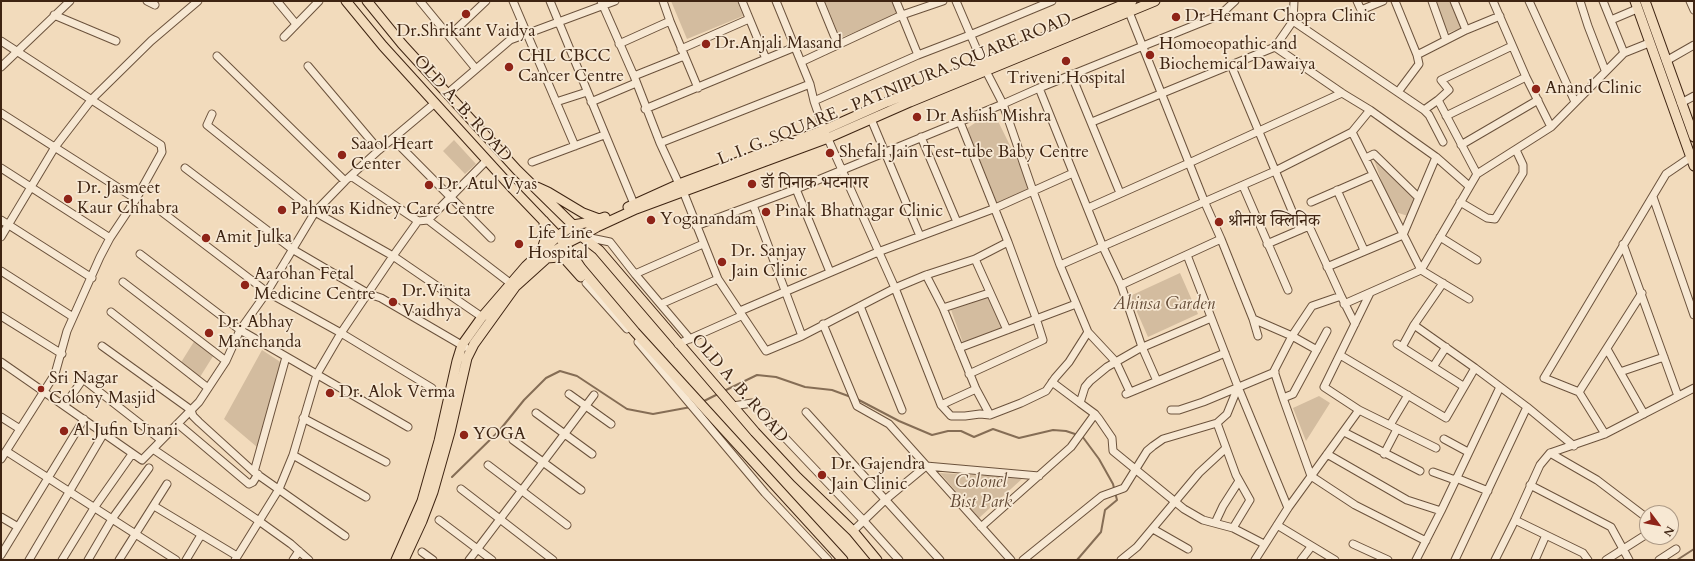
<!DOCTYPE html>
<meta charset="utf-8">
<style>
body{margin:0}
#map{position:relative;width:1695px;height:561px;overflow:hidden;background:#f2dbbc;font-family:Cardo,serif}
canvas{display:block}
.frame{position:absolute;inset:0;border:2px solid #3e2412;pointer-events:none}
.north{position:absolute;left:1639px;top:505px;width:40px;height:40px;box-sizing:border-box;background:#f7e8d3;border:1px solid #ad9a86;border-radius:50%;rotate:122deg;font-size:11px;font-weight:700;line-height:16px;text-align:center;color:#3e2412}
.north::after{content:'';display:block;margin:auto;width:14px;height:18px;background:#8f2418;clip-path:polygon(50% 0,100% 100%,50% 72%,0 100%)}
</style>
<div id="map">
<canvas width="1695" height="561"></canvas>
<div class="frame"></div>
<div class="north">N</div>
</div>
<script>
const ctx = document.querySelector('canvas').getContext('2d');
ctx.lineJoin = 'round';
function fillPath(path, color) { ctx.fillStyle = color; ctx.fill(path, 'evenodd'); }
const shape = rows => new Path2D(rows.map(r => 'M' + r).join(''));
function trace(path, color, width, dash) { ctx.strokeStyle = color; ctx.lineWidth = width; ctx.lineCap = dash ? 'butt' : 'round'; ctx.setLineDash(dash || []); ctx.stroke(path); }
function drawText(font, color, halo, rows, align = 'center') {
  ctx.font = font + ' Cardo,"Noto Serif Devanagari",serif'; ctx.lineWidth = 3.5; ctx.setLineDash([]); ctx.textBaseline = 'middle'; ctx.strokeStyle = halo; ctx.fillStyle = color; for (const [text, x, y, turn = 0] of rows) {
    ctx.save(); ctx.translate(x, y); ctx.rotate((+turn || 0) * Math.PI / 180); ctx.textAlign = isNaN(turn) ? turn : align; if (halo) ctx.strokeText(text, 0, 0); ctx.fillText(text, 0, 0); ctx.restore();
  }
}
const green = shape([
 [671,1,737,1,743,16,687,39],
 [825,1,893,1,898,15,840,38],
 [1436,1,1454,1,1464,27,1447,33],
 [993,111,1031,188,997,204,960,133],
 [454,140,476,164,465,174,443,151],
 [1373,157,1416,196,1408,216,1392,211],
 [1180,273,1198,314,1148,337,1130,296],
 [990,292,1003,329,963,343,950,307],
 [195,340,215,353,200,377,180,364],
 [262,350,282,363,257,447,224,419],
 [1319,396,1330,403,1306,441,1293,408],
 [940,473,1023,478,979,518]
]);
const stream = shape([
 [724,391,757,375,776,377,805,387,832,390,851,397],
 [857,399,899,421,932,435,948,431,961,431,974,437,993,429,1019,438,1053,430,1066,431,1078,435],
 [702,402,718,394],
 [452,477,499,431,524,400,546,378,560,371,577,376,627,409,653,414,691,407],
 [1077,560,1101,532,1105,510,1117,500,1113,484,1099,459,1082,436],
 [1677,560,1694,549]
]);
const minor = shape([
 [147,1,155,5],
 [277,1,296,24],
 [420,1,476,69],
 [513,1,575,146],
 [550,1,634,204],
 [601,1,634,76,660,143,679,184],
 [663,1,670,21,698,88],
 [742,1,766,59],
 [776,1,810,84,814,101,824,130,895,288,941,405,951,416,965,416,980,414,990,415,1021,403,1046,391,1055,378,1069,362,1088,332],
 [820,1,838,45],
 [896,1,918,55],
 [956,1,986,71,1003,104,1033,191,1060,265,1088,332,1116,362,1130,392],
 [1357,1,1361,10,1383,1],
 [1395,1,1417,55,1419,64,1398,92],
 [1432,1,1446,40],
 [1454,1,1466,30],
 [1493,1,1526,77,1551,127],
 [1529,1,1575,102],
 [1580,1,1588,26,1605,70],
 [1603,1,1624,53],
 [1690,1,1694,10],
 [1127,7,1205,203,1221,239,1253,319,1292,336,1317,350],
 [54,15,116,41],
 [1611,20,1637,9],
 [1293,21,1424,110,1429,115,1443,142],
 [449,36,486,1],
 [284,37,319,1],
 [1,41,161,145,162,152,136,199,110,238,100,257,67,331,55,374,1,459],
 [619,44,670,21],
 [1275,47,1342,93,1370,110,1436,157,1469,186],
 [681,49,749,19],
 [1417,55,1466,30,1500,16],
 [217,56,345,181],
 [1666,61,1694,45],
 [801,62,902,15,943,1],
 [1231,65,1300,230],
 [308,66,379,150],
 [1,67,70,1],
 [1071,74,1120,193],
 [634,76,684,56],
 [1039,88,1103,247,1121,285,1142,347,1157,381],
 [447,94,510,40,615,1],
 [814,101,918,55,970,35,1052,1],
 [556,102,587,92],
 [591,102,636,83],
 [1681,103,1694,96],
 [645,109,795,47],
 [1424,110,1438,100],
 [1,113,136,199],
 [212,114,207,125,315,212,393,256,482,317],
 [1446,116,1526,77],
 [871,119,920,236],
 [960,122,1008,242,1036,318,1043,340,969,374],
 [1092,122,1275,47,1293,21,1294,1],
 [1352,132,1421,270,1469,299],
 [921,137,957,222],
 [393,139,491,238],
 [660,143,810,84],
 [1461,145,1538,100],
 [1366,158,1374,154,1418,197],
 [532,162,604,135],
 [1,168,110,238],
 [185,168,292,249,369,294,381,298,465,347],
 [1477,174,1438,100,1449,90,1441,80,1512,46],
 [351,176,418,221],
 [1243,186,1288,290],
 [796,189,830,272],
 [1337,190,1364,250],
 [683,191,718,279,766,351,802,336,895,288,926,275,975,259,1008,242],
 [1653,197,1694,315],
 [1311,202,1373,175],
 [1460,202,1487,218,1495,219,1523,173,1523,165,1516,150],
 [753,205,802,336],
 [1088,208,1189,163,1342,93],
 [162,212,267,292,341,333,432,388],
 [1,220,92,278],
 [428,220,514,286],
 [696,226,796,189,1003,104,1039,88,1220,15,1235,1],
 [581,236,610,242,635,274,690,339],
 [1,237,55,147,92,99,151,41,198,1],
 [1440,237,1477,260],
 [1267,244,1309,226,1341,296,1355,324],
 [1623,244,1678,396],
 [140,254,240,330,408,427],
 [1187,255,1238,387,1288,508],
 [975,259,1007,330],
 [1060,265,1275,171,1352,132,1370,110],
 [1327,267,1403,235,1436,157],
 [1,271,73,317],
 [635,274,703,244],
 [926,275,943,308,976,389,990,415],
 [123,282,226,361],
 [586,283,627,329],
 [1443,283,1414,325,1475,368,1527,407,1574,446],
 [1121,285,1221,239],
 [1370,293,1324,387,1359,410,1436,448],
 [1341,296,1312,306,1292,336,1274,371,1283,398,1311,476,1355,505,1426,541],
 [661,304,718,279],
 [1344,304,1421,270,1477,174,1551,127,1624,53,1649,43],
 [860,306,902,410],
 [943,308,989,293],
 [740,311,878,252,993,209,1073,173],
 [111,312,208,388],
 [1,316,62,354],
 [1253,319,1258,336],
 [823,324,857,406,889,424,1011,560],
 [638,342,765,493,828,560],
 [678,344,741,316],
 [1397,344,1463,386],
 [102,346,191,410,193,416,199,422,254,472,345,536],
 [1142,347,1107,367,1090,381,1085,387,1080,403,1095,414,1099,419,1112,438,1113,451,1184,509,1203,520,1233,528,1264,544],
 [1143,347,1211,318],
 [1402,347,1414,325],
 [959,348,1076,304],
 [1607,349,1644,414],
 [1340,355,1446,418,1475,368],
 [1,362,142,460,199,402,226,361,240,330,267,292,315,212,345,181,379,150,435,103],
 [1433,367,1446,347],
 [1620,372,1664,357],
 [1052,382,1080,403],
 [1579,392,1642,293],
 [569,394,611,424],
 [1126,394,1225,353],
 [1283,398,1293,394,1327,331],
 [65,405,83,379,161,440],
 [941,405,976,389],
 [733,406,752,403,863,520,899,560],
 [1171,410,1179,410,1203,402,1275,372],
 [806,412,940,560],
 [536,413,592,454],
 [1,417,20,429],
 [303,418,386,462],
 [1217,423,1236,475,1250,500,1233,528],
 [178,424,249,484,253,482,258,474],
 [1390,425,1408,395],
 [1344,432,1420,471],
 [1605,434,1579,392,1544,378,1666,174,1694,155],
 [1444,439,1468,452],
 [513,440,581,490],
 [153,449,259,521,291,544,309,560],
 [6,451,176,560],
 [1550,453,1597,480,1647,518],
 [1327,454,1407,500,1441,511],
 [1384,454,1397,429],
 [293,455,366,497],
 [488,465,567,525],
 [254,472,286,357],
 [1433,472,1455,480],
 [1456,478,1488,491],
 [1530,485,1611,527,1629,560],
 [461,489,553,560],
 [154,506,237,556],
 [1,517,18,527],
 [439,520,492,560],
 [1515,520,1583,553,1588,560],
 [1215,523,1223,506,1239,481],
 [1277,525,1335,560],
 [981,527,1071,447,1095,414],
 [1153,529,1188,549],
 [853,531,885,500,926,466,1039,476],
 [1353,544,1388,560],
 [422,552,433,560],
 [1,555,84,419],
 [29,560,104,433],
 [62,560,94,508,132,454],
 [88,560,112,519,149,468],
 [119,560,167,484],
 [186,560,201,535],
 [235,560,279,489,293,455,317,374,341,333,393,256,418,221,428,220,487,160],
 [293,560,299,551],
 [469,560,594,395],
 [1023,560,1102,496,1124,488,1147,451,1153,446,1163,439,1217,423,1227,414,1238,387],
 [1121,560,1137,547,1199,473,1226,448],
 [1255,560,1288,508,1359,410],
 [1301,560,1311,547],
 [1416,560,1441,511,1500,387],
 [1455,560,1527,407],
 [1495,560,1515,520,1540,465,1550,453,1605,434,1694,388],
 [1535,560,1546,535],
 [1606,560,1647,534],
 [1659,560,1676,549]
]);
const major = shape([
 [346,1,383,46,513,189,558,236,565,244,581,236,573,225,558,236,526,266,482,317,462,345,457,361,439,441,422,501,396,560],
 [367,1,402,44,517,170,573,225,591,222,605,217],
 [1635,1,1694,166],
 [1645,1,1694,137],
 [537,187,548,192,583,213,599,219],
 [628,207,679,184,824,130,887,102,1132,1],
 [541,252,545,240,544,221],
 [547,258,559,257,564,258,581,277],
 [404,560,422,521,433,492,450,432,467,358,474,344,515,287,556,250,565,244,581,268,635,332,843,560],
 [877,560,853,531,797,477,755,432,599,250,581,236,597,227,636,209,828,138,910,102,1155,1]
]);
const markers = [
 [466,14,5,"#8f2418"],
 [1176,17,5,"#8f2418"],
 [706,44,5,"#8f2418"],
 [1150,55,5,"#8f2418"],
 [1066,61,5,"#8f2418"],
 [509,67,5,"#8f2418"],
 [1536,89,5,"#8f2418"],
 [917,117,5,"#8f2418"],
 [830,153,5,"#8f2418"],
 [342,155,5,"#8f2418"],
 [752,184,5,"#8f2418"],
 [429,185,5,"#8f2418"],
 [68,199,5,"#8f2418"],
 [282,210,5,"#8f2418"],
 [766,212,5,"#8f2418"],
 [651,220,5,"#8f2418"],
 [1219,222,5,"#8f2418"],
 [206,238,5,"#8f2418"],
 [519,244,5,"#8f2418"],
 [722,262,5,"#8f2418"],
 [245,285,5,"#8f2418"],
 [393,302,5,"#8f2418"],
 [209,333,5,"#8f2418"],
 [41,389,4,"#8f2418"],
 [330,393,5,"#8f2418"],
 [64,431,5,"#8f2418"],
 [464,435,5,"#8f2418"],
 [822,475,5,"#8f2418"]
];
const poiNames = [
 ["Dr Hemant Chopra Clinic",1185,17],
 ["Dr.Shrikant Vaidya",466,32,"center"],
 ["Dr.Anjali Masand",715,44],
 ["Homoeopathic and",1159,45],
 ["Biochemical Dawaiya",1159,65],
 ["CHL CBCC",518,57],
 ["Cancer Centre",518,77],
 ["Triveni Hospital",1066,79,"center"],
 ["Anand Clinic",1545,89],
 ["Dr Ashish Mishra",926,117],
 ["Saaol Heart",351,145],
 ["Center",351,165],
 ["Shefali Jain Test-tube Baby Centre",839,153],
 ["डॉ पिनाक भटनागर",761,184],
 ["Dr. Atul Vyas",438,185],
 ["Dr. Jasmeet",77,189],
 ["Kaur Chhabra",77,209],
 ["Pahwas Kidney Care Centre",291,210],
 ["Pinak Bhatnagar Clinic",775,212],
 ["Yoganandam",660,220],
 ["श्रीनाथ क्लिनिक",1228,222],
 ["Life Line",528,234],
 ["Hospital",528,254],
 ["Amit Julka",215,238],
 ["Dr. Sanjay",731,252],
 ["Jain Clinic",731,272],
 ["Aarohan Fetal",254,275],
 ["Medicine Centre",254,295],
 ["Dr.Vinita",402,292],
 ["Vaidhya",402,312],
 ["Dr. Abhay",218,323],
 ["Manchanda",218,343],
 ["Sri Nagar",49,379],
 ["Colony Masjid",49,399],
 ["Dr. Alok Verma",339,393],
 ["Al Jufin Unani",73,431],
 ["YOGA",473,435],
 ["Dr. Gajendra",831,465],
 ["Jain Clinic",831,485]
];
const streetNames = [
 ["L. I. G. SQUARE - PATNIPURA SQUARE ROAD",895,90,-22],
 ["OLD A. B. ROAD",462,109,48],
 ["OLD A. B. ROAD",739,389,49]
];
const parkNames = [
 ["Ahinsa Garden",1164,305],
 ["Colonel",981,483],
 ["Bist Park",981,503]
];
fillPath(green, '#d3bc9f');
trace(stream, '#856d55', 2);
trace(minor, '#6b523c', 9);
trace(major, '#3e2412', 11);
trace(minor, '#f7e8d3', 7);
trace(major, '#f2dbbc', 9);
for (const [x, y, r, color] of markers) { const dot = new Path2D(); dot.arc(x, y, r, 0, 2 * Math.PI); ctx.fillStyle = color; ctx.fill(dot); trace(dot, '#f7e8d3', 1.5); }
drawText('17px', '#3e2412', '#f7e8d3', poiNames, 'left');
drawText('17px', '#3e2412', '#f7e8d3', streetNames);
drawText('italic 17px', '#634a35', '#f7e8d3', parkNames);
</script>
